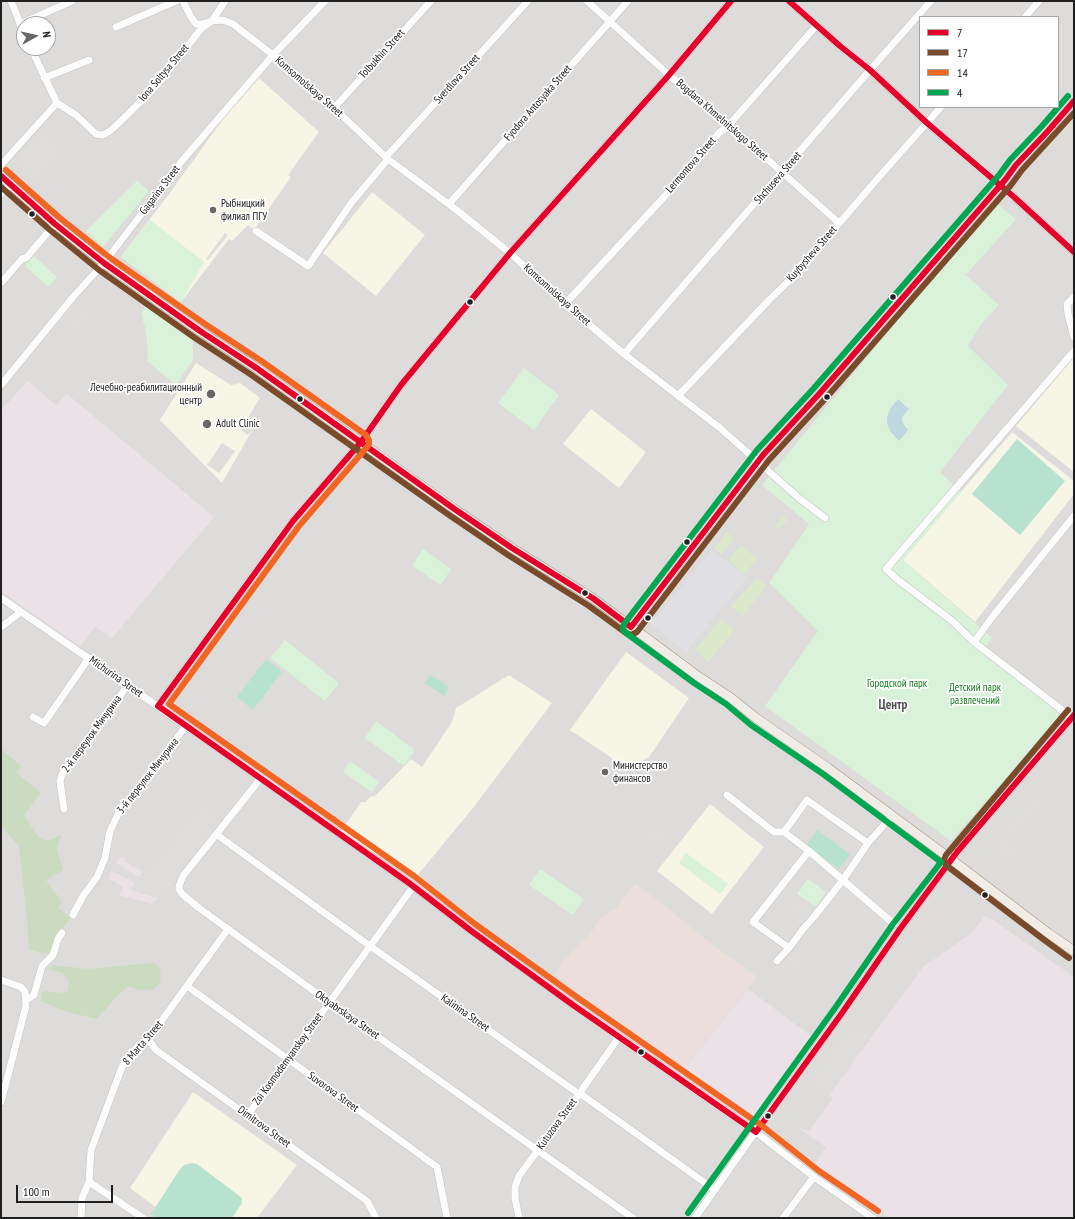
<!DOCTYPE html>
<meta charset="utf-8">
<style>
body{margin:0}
#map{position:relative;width:1075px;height:1219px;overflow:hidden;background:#eeece9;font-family:"PT Sans Narrow",sans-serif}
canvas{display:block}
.frame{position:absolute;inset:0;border:2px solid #202020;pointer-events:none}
.legend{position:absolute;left:919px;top:16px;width:140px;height:92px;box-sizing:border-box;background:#fff;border:1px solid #a6a6a6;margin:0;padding:5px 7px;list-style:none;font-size:12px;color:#202020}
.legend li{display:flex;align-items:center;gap:8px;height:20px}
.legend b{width:20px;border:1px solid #a6a6a6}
.north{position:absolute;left:16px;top:16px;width:40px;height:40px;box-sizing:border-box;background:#fff;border:1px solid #a6a6a6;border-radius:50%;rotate:82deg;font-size:11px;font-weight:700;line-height:16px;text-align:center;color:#202020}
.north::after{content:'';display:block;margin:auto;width:14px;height:18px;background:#686766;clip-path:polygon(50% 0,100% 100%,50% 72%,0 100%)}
.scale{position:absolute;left:16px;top:1185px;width:97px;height:18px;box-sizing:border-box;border:2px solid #202020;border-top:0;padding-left:5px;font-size:12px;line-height:14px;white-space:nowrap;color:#202020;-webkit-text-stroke:3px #fff;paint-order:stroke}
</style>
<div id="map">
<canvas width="1075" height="1219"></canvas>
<div class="frame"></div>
<ul class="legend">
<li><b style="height:5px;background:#e4002b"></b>7</li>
<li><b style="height:5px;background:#7a4b2a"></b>17</li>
<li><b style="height:5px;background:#f26522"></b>14</li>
<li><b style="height:5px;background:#00a651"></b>4</li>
</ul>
<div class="north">N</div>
<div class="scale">100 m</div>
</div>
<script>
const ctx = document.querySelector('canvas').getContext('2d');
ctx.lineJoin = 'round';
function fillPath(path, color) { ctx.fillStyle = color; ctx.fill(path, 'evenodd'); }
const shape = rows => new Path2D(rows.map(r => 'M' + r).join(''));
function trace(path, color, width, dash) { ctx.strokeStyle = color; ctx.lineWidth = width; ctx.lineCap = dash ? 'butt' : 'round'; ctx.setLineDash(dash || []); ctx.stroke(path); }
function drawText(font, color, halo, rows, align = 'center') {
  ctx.font = font + ' "PT Sans Narrow",sans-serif'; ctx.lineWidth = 3.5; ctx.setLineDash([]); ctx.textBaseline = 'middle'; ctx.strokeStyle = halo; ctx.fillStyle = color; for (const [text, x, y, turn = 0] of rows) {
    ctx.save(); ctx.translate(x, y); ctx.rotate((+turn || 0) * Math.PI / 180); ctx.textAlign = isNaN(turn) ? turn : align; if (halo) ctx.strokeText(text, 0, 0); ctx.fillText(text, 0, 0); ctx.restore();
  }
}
const residential = shape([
 [1,1,1074,1,1074,1218,1,1218],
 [920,17,1058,17,1058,107,920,107],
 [24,24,48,24,48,48,24,48]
]);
const commercial = shape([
 [635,884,668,908,704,938,757,977,682,1072,671,1062,625,1031,593,1007,559,978,554,975,561,963,592,931,603,915,614,910]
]);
const industrial = shape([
 [28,381,56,405,67,394,214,517,112,638,95,627,80,646,1,591,1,410],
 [121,856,126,859,124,861,143,872,139,877,116,863],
 [111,871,135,882,131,890,158,898,152,904,119,895,123,887,108,879],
 [983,916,989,917,1074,977,1074,1218,888,1218,817,1167,816,1163,826,1147,797,1127,809,1131,833,1098,829,1095,923,967,973,932,984,917],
 [748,989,811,1036,753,1118,711,1093,682,1072]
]);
const education = shape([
 [259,78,319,132,288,175,291,177,254,230,248,225,232,241,229,239,181,302,121,257,169,194,223,119],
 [372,192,425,235,376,296,323,253],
 [1074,357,1074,472,1016,426],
 [196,363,231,385,240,383,260,398,246,421,254,427,222,483,160,420],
 [591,409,646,452,619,488,563,444],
 [1012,432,1074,481,1074,494,975,622,903,560],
 [626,652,689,698,649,757,628,769,570,730],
 [509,675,552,703,473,808,416,877,340,833,361,802,366,802,370,797,375,796,411,759,422,767,452,722,456,708],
 [710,804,764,847,712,914,657,871],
 [193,1092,297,1165,257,1218,170,1218,130,1188]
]);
const religious = shape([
 [1,1,6,1,15,22,1,35]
]);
const grass = shape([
 [783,516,787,520,779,530,775,526],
 [727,532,734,539,721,554,714,548],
 [741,545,757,559,744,574,728,560],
 [757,578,767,586,742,616,731,606],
 [721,620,734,630,709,662,695,649]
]);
const forest = shape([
 [1,749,21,766,17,773,41,793,24,815,39,838,48,841,61,835,57,849,63,870,46,880,62,902,58,907,70,918,56,937,51,954,29,950,27,919,19,846,1,826],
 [152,963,157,965,160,969,161,976,160,983,154,989,140,990,128,986,117,996,97,1019,64,1011,41,1001,41,994,44,991,59,993,68,991,69,982,63,973,48,969,53,965,87,969]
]);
const park = shape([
 [137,181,149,191,103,247,86,231],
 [995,201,1005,211,1016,219,966,275,999,305,981,324,968,346,1008,385,940,472,961,492,903,560,992,638,985,648,1061,716,951,841,765,706,818,631,769,583,809,524,762,485],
 [150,220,204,262,181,302,121,257],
 [34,256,57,277,48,287,25,266],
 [147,303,193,337,193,360,176,385,147,361,148,356,147,342,145,327,141,314],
 [524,368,559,395,534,430,498,403],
 [423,549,451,569,441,585,412,566],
 [285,640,339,683,325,701,270,658],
 [376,721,415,750,404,766,365,738],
 [350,761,379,782,372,792,343,772],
 [686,853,728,884,720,894,679,863],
 [540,869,584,899,573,915,529,885],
 [808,879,826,892,816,907,797,894]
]);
const pitch = shape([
 [1017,439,1065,481,1020,535,972,494],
 [266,659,282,672,253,710,237,697],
 [430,675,449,687,444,696,425,683],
 [817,830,850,854,839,869,806,846],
 [192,1163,197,1164,242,1198,242,1203,232,1218,157,1218,151,1214,180,1169,184,1165]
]);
const parking = shape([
 [41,131,65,152,38,182,14,160],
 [225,233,228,235,208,260,206,259],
 [97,278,102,283,93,293,88,287],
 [82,305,94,317,77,337,64,325],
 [855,339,859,343,820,386,816,383],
 [728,343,728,349,687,397,686,392],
 [193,345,199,349,240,378,229,383,193,360],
 [246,421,254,427,248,435,240,429],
 [222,443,235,451,219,473,207,465],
 [328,460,331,463,281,532,278,530],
 [340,472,344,475,308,525,301,527],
 [721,527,725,531,651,619,647,616],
 [486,555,490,558,478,577,473,574],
 [738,731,741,733,727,753,724,751],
 [346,781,362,793,359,797,343,785],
 [1036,792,1044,800,1009,842,1019,851,1010,862,995,850,994,843],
 [203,804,222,821,171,887,158,898,131,890,135,882,136,882],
 [478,820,482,824,475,833,471,830],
 [654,826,669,836,659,851,644,840],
 [797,895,814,908,803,924,785,911],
 [795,949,810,959,801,972,786,961],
 [852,1022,871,1036,829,1095,810,1081],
 [609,1056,612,1058,585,1097,581,1094],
 [710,1103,739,1123,737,1127,708,1106],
 [572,1106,576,1109,546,1150,542,1148]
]);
const plaza = shape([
 [712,550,747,577,686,652,650,624]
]);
const water = shape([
 [898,399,909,409,902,417,902,420,903,424,908,430,899,441,890,431,887,423,887,418,890,409]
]);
const minor = shape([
 [11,1,24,33],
 [183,1,191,17,196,24,202,24,212,21,223,20,233,24,273,55,334,108,388,159,454,208,510,253,565,304,624,354,720,428,800,499,825,518],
 [587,1,669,75,729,125,839,223],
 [789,1,840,46,870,70,927,123,1014,197,1074,252],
 [1025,17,1039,1],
 [20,24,72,1],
 [116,27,176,1],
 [31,48,57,103,76,115,96,134,103,135,110,131,124,118,158,84,197,34,203,27,212,21,225,1],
 [44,78,89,60],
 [334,108,431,1],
 [386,157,528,1],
 [1,165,57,103],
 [1,194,10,185],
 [449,204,628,1],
 [256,231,308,266,352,202,388,159],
 [1,283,22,259,26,258,55,224],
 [1074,297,1067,304,1068,314,1074,337],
 [565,304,677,183,719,133,729,125,817,25],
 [624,354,870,70,931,1],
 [1,385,73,297,104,263,181,162,273,55,325,1],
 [678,396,769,300,793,277,879,177,941,107],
 [1,598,251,771,409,883,470,930,515,962,573,1005,756,1132,814,1177,873,1218],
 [1,627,21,612],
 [631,627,763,455,820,393,1005,180,1016,165,1048,131,1074,101],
 [974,642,993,616,1074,516],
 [158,706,293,521,361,442,401,385,510,253,669,75,731,1],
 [33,717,44,723,89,658],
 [1071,718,1058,707,974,642,951,620,898,580,886,569,1074,351],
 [261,778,183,876,179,886,179,889,182,894,199,908,329,1002,633,1218],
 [727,795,774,832,784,832,807,800,868,843],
 [64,809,60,781,62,774,128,685],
 [784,832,809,851,894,924],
 [216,834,370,946,579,1094,585,1097,715,1190],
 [73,915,83,896,97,877,105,858,110,831,121,808,133,796,186,726],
 [789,948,753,922,809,851],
 [777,961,789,948,804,928,813,918,843,880,868,843,892,816],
 [1,980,21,987,25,992,26,1006,1,1102],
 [187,986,437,1167,447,1218],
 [26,1000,34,995,42,966,53,955,58,939,62,933],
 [148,1039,151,1043,156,1050,367,1201,376,1218],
 [247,1116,413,887],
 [89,1182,143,1218],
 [81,1218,82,1198,89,1182,91,1150,122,1067,130,1055,138,1046,148,1039,152,1034,228,929],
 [519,1218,515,1198,515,1187,519,1176,579,1094,619,1037],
 [695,1218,749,1141,842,1013,900,929,957,852,1074,715],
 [783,1218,810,1182,814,1177]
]);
const major = shape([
 [1,176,55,224,104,263,200,331,255,367,453,508,512,548,594,599,699,677,731,698,756,718,828,768,952,860,1048,933,1074,951]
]);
const bus1 = shape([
 [731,1,669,75,510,253,401,385,361,442,293,521,158,706,409,883,470,930,573,1005,756,1132,842,1013,900,929,957,852,1074,715],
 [789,1,840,46,870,70,927,123,1014,197,1074,252],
 [1,176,55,224,104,263,200,331,255,367,453,508,512,548,594,599,631,627,763,455,820,393,1005,180,1016,165,1048,131,1074,101]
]);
const bus2 = shape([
 [1,187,50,230,99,270,195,338,250,374,449,515,508,555,589,606,626,633,631,635,637,632,769,460,826,398,1011,185,1022,170,1074,113],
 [1068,710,946,855,944,860,945,863,947,866,1043,939,1069,958]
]);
const bus3 = shape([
 [6,170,60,218,109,257,205,324,260,360,366,435,369,440,369,444,367,447,299,526,169,704,414,876,475,924,578,998,761,1125,819,1171,878,1211]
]);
const bus4 = shape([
 [688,1213,743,1136,835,1008,893,924,941,862,823,774,751,725,726,704,694,683,626,633,623,630,624,624,757,450,814,388,999,175,1010,160,1042,126,1068,96]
]);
const markers = [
 [213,210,4,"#686766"],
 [32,214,3.5,"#202020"],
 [893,297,3.5,"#202020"],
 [470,302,3.5,"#202020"],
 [211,394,5,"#686766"],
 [827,397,3.5,"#202020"],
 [300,399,3.5,"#202020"],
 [207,424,5,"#686766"],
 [687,542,3.5,"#202020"],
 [585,593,3.5,"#202020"],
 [648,618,3.5,"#202020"],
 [605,772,4,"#686766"],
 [985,895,3.5,"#202020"],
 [641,1052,3.5,"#202020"],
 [768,1116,3.5,"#202020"]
];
const streetNames = [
 ["Tolbukhin Street",382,54,-48],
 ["Iona Soltysa Street",164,73,-50],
 ["Sverdlova Street",457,79,-48],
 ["Komsomolskaya Street",309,87,41],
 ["Fyodora Antosyaka Street",538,103,-49],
 ["Bogdana Khmelnitskogo Street",722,120,41],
 ["Lermontova Street",691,165,-49],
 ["Shchuseva Street",778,178,-49],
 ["Gagarina Street",160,190,-53],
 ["Kuybysheva Street",812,254,-49],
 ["Komsomolskaya Street",557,295,42],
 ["Michurina Street",116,677,35],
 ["2-й переулок Мичурина",92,734,-54],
 ["3-й переулок Мичурина",148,776,-52],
 ["Kalinina Street",465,1013,35],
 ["Oktyabrskaya Street",347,1015,35],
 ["8 Marta Street",143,1043,-49],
 ["Zoi Kosmodemyanskoy Street",288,1059,-54],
 ["Suvorova Street",333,1092,36],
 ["Kutuzova Street",557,1124,-54],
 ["Dimitrova Street",264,1127,36]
];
const poiNames = [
 ["Рыбницкий",221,204],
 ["филиал ПГУ",221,217],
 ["Лечебно-реабилитационный",202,388,"right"],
 ["центр",202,401,"right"],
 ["Adult Clinic",216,424],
 ["Министерство",613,766],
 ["финансов",613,779]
];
const parkNames = [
 ["Городской парк",897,684],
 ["Детский парк",975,688],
 ["развлечений",975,701]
];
const quarterNames = [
 ["Центр",893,705]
];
fillPath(residential, '#dddcda');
fillPath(commercial, '#ebdedc');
fillPath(industrial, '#ebe2e7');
fillPath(education, '#f6f5e6');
fillPath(religious, '#dcdcda');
fillPath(grass, '#dbe9ca');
fillPath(forest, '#cadbc0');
fillPath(park, '#d9f2d9');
fillPath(pitch, '#b8e2d0');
fillPath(parking, '#dedddc');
fillPath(plaza, '#e0dfe3');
fillPath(water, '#bfd8df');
trace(minor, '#c5c4c3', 8);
trace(major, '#a39a87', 10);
trace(minor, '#fcfcfc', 7);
trace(major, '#f1ece6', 9);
trace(bus1, '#e4002b', 6);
trace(bus2, '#7a4b2a', 6);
trace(bus3, '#f26522', 6);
trace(bus4, '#00a651', 6);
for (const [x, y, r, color] of markers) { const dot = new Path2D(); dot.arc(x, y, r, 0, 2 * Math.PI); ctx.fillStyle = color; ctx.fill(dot); trace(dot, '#fff', 1.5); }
drawText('11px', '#202020', '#fff', streetNames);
drawText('11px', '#202020', '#fff', poiNames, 'left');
drawText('11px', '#137a1b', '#fff', parkNames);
drawText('bold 13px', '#535353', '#fff', quarterNames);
</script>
